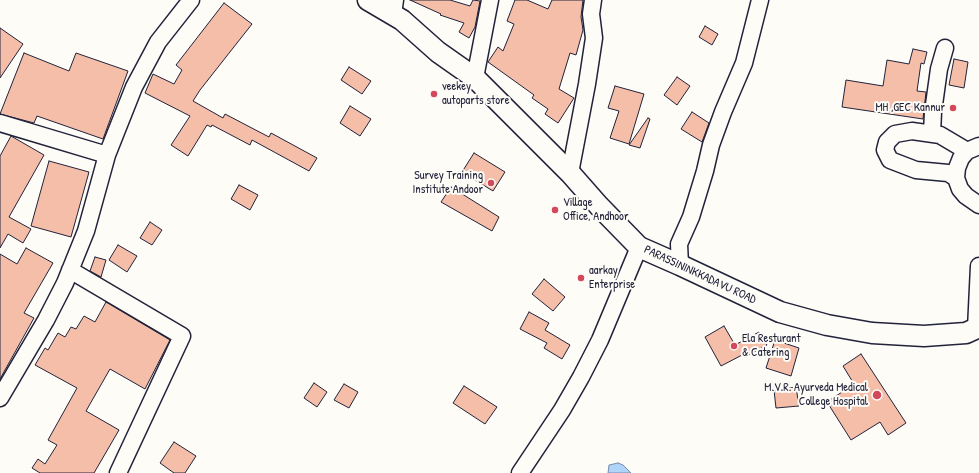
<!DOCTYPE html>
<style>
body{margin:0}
canvas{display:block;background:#fdfcf7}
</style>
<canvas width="979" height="473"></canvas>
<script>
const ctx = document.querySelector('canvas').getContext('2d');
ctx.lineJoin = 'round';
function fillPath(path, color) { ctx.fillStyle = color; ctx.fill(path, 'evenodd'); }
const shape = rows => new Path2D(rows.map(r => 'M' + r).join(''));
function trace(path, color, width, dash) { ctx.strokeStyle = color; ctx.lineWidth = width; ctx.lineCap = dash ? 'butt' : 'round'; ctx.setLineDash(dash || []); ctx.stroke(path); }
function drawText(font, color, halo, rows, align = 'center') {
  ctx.font = font + ' "Patrick Hand",sans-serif'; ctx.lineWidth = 4; ctx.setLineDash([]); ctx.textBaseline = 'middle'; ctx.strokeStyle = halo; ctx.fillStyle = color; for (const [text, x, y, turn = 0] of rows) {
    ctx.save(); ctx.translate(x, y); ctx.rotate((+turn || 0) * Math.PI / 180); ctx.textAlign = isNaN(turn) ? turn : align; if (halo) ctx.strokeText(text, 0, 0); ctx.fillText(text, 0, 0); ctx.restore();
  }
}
const water = shape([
 [618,463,623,465,631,473,608,473,609,465,618,463]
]);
const building = shape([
 [410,0,450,0,470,6,473,0,480,1,475,27,469,38,459,32,464,23,440,15,441,14,410,0],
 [515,0,527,0,548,9,552,0,583,0,581,17,583,30,576,55,570,53,559,89,574,98,558,123,545,114,548,109,532,98,534,95,488,62,498,47,503,51,514,24,507,21,515,0],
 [224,3,252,24,200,90,193,101,223,118,225,114,269,137,271,133,317,158,309,171,252,140,250,145,212,125,211,127,207,125,188,156,171,145,190,116,145,93,153,74,174,84,182,70,176,65,224,3],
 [705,26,718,34,712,45,699,37,705,26],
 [0,28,23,44,0,78,0,28],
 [913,49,927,52,924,64,921,63,917,91,926,92,923,119,842,107,846,80,883,86,887,60,909,64,913,49],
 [24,53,69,71,76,53,128,71,103,139,37,116,34,123,0,114,24,53],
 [954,59,968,62,964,88,949,85,954,59],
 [349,67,371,81,362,94,341,80,349,67],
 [677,77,690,86,677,105,664,95,677,77],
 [615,86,644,94,629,144,610,138,619,111,608,108,615,86],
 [350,106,371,119,360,136,340,123,350,106],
 [692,112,709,123,702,142,681,129,692,112],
 [648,118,650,119,640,148,629,145,648,118],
 [11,136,44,155,9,217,31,229,23,243,8,234,0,248,0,156,11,136],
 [474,153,505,172,493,191,462,172,474,153],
 [49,161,89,172,71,237,31,226,49,161],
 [239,185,258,195,250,210,231,199,239,185],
 [451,187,499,217,492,231,441,202,451,187],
 [150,222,162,230,152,245,140,238,150,222],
 [118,245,137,256,127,272,109,260,118,245],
 [26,248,53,263,24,313,34,318,0,379,0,254,17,264,26,248],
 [95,257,106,260,101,277,90,271,95,257],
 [544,279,565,297,553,311,532,294,544,279],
 [106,302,170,340,145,389,110,369,86,411,119,430,94,473,40,473,32,468,38,459,45,464,57,445,48,440,77,388,35,365,45,348,48,350,58,333,65,337,71,327,76,329,84,316,95,322,106,302],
 [529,312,549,323,545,330,570,345,562,359,544,348,547,343,520,329,529,312],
 [724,326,735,345,759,332,767,345,745,357,744,354,721,366,705,337,724,326],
 [775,340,799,348,791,376,766,368,775,340],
 [861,354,906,423,888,435,880,422,851,440,827,402,854,384,843,366,861,354],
 [314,383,327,392,317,407,304,398,314,383],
 [344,384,358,392,349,408,334,400,344,384],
 [464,386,497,407,485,424,453,403,464,386],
 [796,387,799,406,776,408,774,390,796,387],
 [174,442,196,456,185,473,174,473,160,463,174,442]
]);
const minor = shape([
 [393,14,395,0],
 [475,78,490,0],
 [0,123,107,155],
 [932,134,933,112,939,69,945,48],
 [979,146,967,151,961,158,957,168,956,178,960,189,966,196,979,205],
 [570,173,587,84,594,38,591,14,593,0],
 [956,178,948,173,916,170,890,160,885,150,887,142,895,134,912,131,940,135,967,151],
 [680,265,679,244,691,217,705,171,711,145,723,112,744,63,760,0],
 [70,270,182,336,118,473],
 [976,329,979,266],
 [0,398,46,320,65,283,86,231,107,155,134,87,158,42,191,0],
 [520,473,562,410,581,377,600,340,639,247]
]);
const major = shape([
 [368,0,402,20,438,52,475,78,570,173,599,206,639,247,680,265,780,312,827,325,872,333,924,336,966,333,979,327]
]);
const markers = [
 [434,94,4,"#d1495b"],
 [953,108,4,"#d1495b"],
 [491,183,4,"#d1495b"],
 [555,210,4,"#d1495b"],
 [581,278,4,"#d1495b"],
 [734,346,4,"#d1495b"],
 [877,395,5,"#d1495b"]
];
const poiNames = [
 ["veekey",442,87],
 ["autoparts store",442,101],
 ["MH ,GEC Kannur",945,108,"right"],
 ["Survey Training",483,176,"right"],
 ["Institute Andoor",483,190,"right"],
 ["Village",563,203],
 ["Office, Andhoor",563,217],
 ["aarkay",589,271],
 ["Enterprise",589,285],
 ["Ela Resturant",742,339],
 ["& Catering",742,353],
 ["M.V.R. Ayurveda Medical",868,388,"right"],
 ["College Hospital",868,402,"right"]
];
const streetNames = [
 ["PARASSININKKADAVU ROAD",700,275,25]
];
fillPath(water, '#b0d4f8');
trace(water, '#778dac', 1);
fillPath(building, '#f5bea9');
trace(building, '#22223b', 1);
trace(minor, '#22223b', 19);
trace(major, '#22223b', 23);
trace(minor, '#fdfcf7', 16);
trace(major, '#fdfcf7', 20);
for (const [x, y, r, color] of markers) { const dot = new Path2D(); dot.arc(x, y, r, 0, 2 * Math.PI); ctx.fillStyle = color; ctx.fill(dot); trace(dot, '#fdfcf7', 1.5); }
drawText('12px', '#22223b', '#fdfcf7', poiNames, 'left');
drawText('12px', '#22223b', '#fdfcf7', streetNames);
</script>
